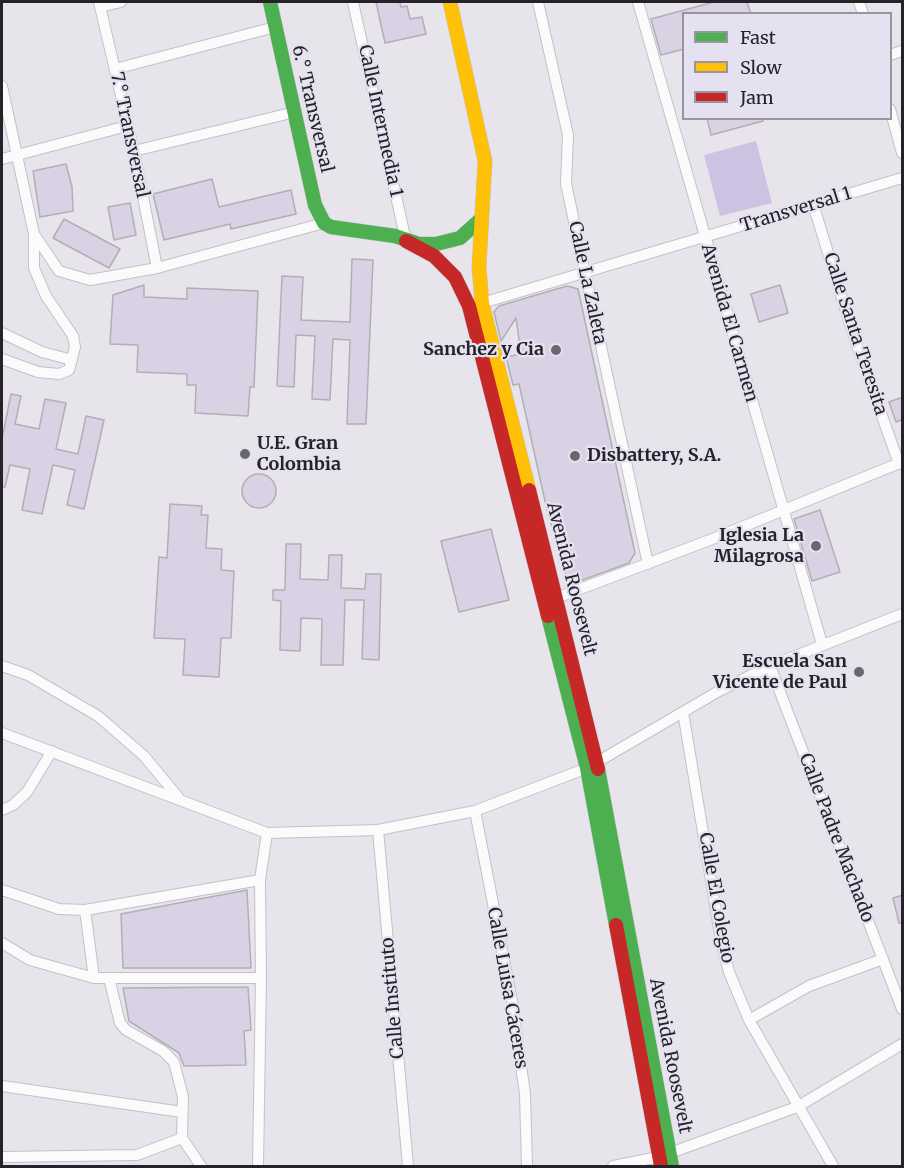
<!DOCTYPE html>
<meta charset="utf-8">
<style>
body{margin:0}
#map{position:relative;width:904px;height:1168px;overflow:hidden;background:#e7e4ec;font-family:Merriweather,serif}
canvas{display:block}
.frame{position:absolute;inset:0;border:3px solid #252329;pointer-events:none}
.legend{position:absolute;left:682px;top:12px;width:210px;height:108px;box-sizing:border-box;background:#e6e1f0;border:2px solid #9995a0;margin:0;padding:8px 10px;list-style:none;font-size:18px;color:#252329}
.legend li{display:flex;align-items:center;gap:12px;height:30px}
.legend b{width:30px;border:2px solid #9995a0}
</style>
<div id="map">
<canvas width="904" height="1168"></canvas>
<div class="frame"></div>
<ul class="legend">
<li><b style="height:8px;background:#4caf50"></b>Fast</li>
<li><b style="height:8px;background:#ffc107"></b>Slow</li>
<li><b style="height:8px;background:#c62828"></b>Jam</li>
</ul>
</div>
<script>
const ctx = document.querySelector('canvas').getContext('2d');
ctx.lineJoin = 'round';
function fillPath(path, color) { ctx.fillStyle = color; ctx.fill(path, 'evenodd'); }
const shape = rows => new Path2D(rows.map(r => 'M' + r).join(''));
function trace(path, color, width, dash) { ctx.strokeStyle = color; ctx.lineWidth = width; ctx.lineCap = dash ? 'butt' : 'round'; ctx.setLineDash(dash || []); ctx.stroke(path); }
function drawText(font, color, halo, rows, align = 'center') {
  ctx.font = font + ' Merriweather,serif'; ctx.lineWidth = 4.5; ctx.setLineDash([]); ctx.textBaseline = 'middle'; ctx.strokeStyle = halo; ctx.fillStyle = color; for (const [text, x, y, turn = 0] of rows) {
    ctx.save(); ctx.translate(x, y); ctx.rotate((+turn || 0) * Math.PI / 180); ctx.textAlign = isNaN(turn) ? turn : align; if (halo) ctx.strokeText(text, 0, 0); ctx.fillText(text, 0, 0); ctx.restore();
  }
}
const green = shape([
 [756,141,772,203,720,216,704,155]
]);
const building = shape([
 [376,2,400,2,401,7,407,6,410,19,422,17,426,34,385,43,376,2],
 [714,2,747,2,751,14,684,14,684,49,661,55,651,19,714,2],
 [707,118,763,118,763,121,711,135,707,118],
 [66,164,72,187,73,211,40,217,33,171,66,164],
 [212,179,219,207,291,190,296,214,231,229,230,224,164,240,153,194,212,179],
 [130,203,136,235,114,240,108,207,130,203],
 [64,219,120,249,109,268,53,238,64,219],
 [352,259,373,260,366,424,347,424,350,340,333,339,330,400,312,399,315,336,296,335,294,387,277,386,282,276,303,277,301,320,350,322,352,259],
 [144,285,144,297,187,299,187,288,258,291,254,387,250,387,248,416,195,413,196,385,187,385,187,374,137,372,138,345,110,344,113,295,144,285],
 [780,285,788,313,759,322,751,294,780,285],
 [567,286,578,289,635,553,629,563,569,585,547,510,519,384,513,385,506,357,521,354,516,318,501,341,494,312,499,306,567,286],
 [11,394,21,396,15,424,39,429,45,399,66,403,56,449,78,454,86,416,104,420,84,509,67,505,75,470,53,465,42,514,22,510,30,469,10,465,5,487,2,487,2,439,11,394],
 [903,397,903,419,896,422,889,402,903,397],
 '242 491a17 17 0 1 1 34 0a17 17 0 1 1-34 0Z',
 [170,504,202,506,201,515,208,515,206,548,222,549,221,570,234,571,231,638,221,638,219,677,183,675,185,639,154,638,159,557,167,558,170,504],
 [820,510,840,572,812,581,794,519,820,510],
 [491,529,509,600,459,612,441,541,491,529],
 [286,544,301,544,300,579,328,580,329,555,342,555,341,588,365,589,366,574,381,574,379,660,362,659,364,600,345,600,343,665,321,665,322,619,301,618,300,651,280,650,281,601,273,600,273,590,285,590,286,544],
 [247,890,251,968,123,968,121,914,247,890],
 [903,895,903,923,899,923,893,898,903,895],
 [248,987,251,1030,244,1031,246,1065,184,1066,179,1053,129,1021,123,988,248,987]
]);
const street = shape([
 [99,2,134,151,157,268],
 [353,2,406,241],
 [538,2,568,135,566,184,648,564],
 [638,2,822,644],
 [859,2,863,14],
 [100,7,121,2],
 [890,55,902,51],
 [115,69,275,27],
 [2,86,34,234,34,268,46,296,73,336,75,347,69,370,59,374,38,372,2,359],
 [890,109,902,153],
 [134,151,295,112],
 [2,159,127,126],
 [813,204,852,331,899,464],
 [34,234,59,271,90,280,157,268,324,223],
 [482,303,902,178],
 [2,333,42,352,72,360],
 [551,600,715,538,902,462],
 [2,666,28,675,98,716,144,756,178,797],
 [770,666,902,1009],
 [683,712,721,941,729,972,749,1020,833,1166],
 [2,733,267,833,378,830,475,811,587,768,719,691,770,666,902,614],
 [2,810,13,805,27,792,52,751],
 [475,811,512,1001,525,1094,527,1166],
 [378,830,408,1166],
 [2,890,59,909,85,910,260,880],
 [85,910,94,978],
 [2,943,30,960,94,978,261,978],
 [109,978,120,1023,126,1030,163,1051,174,1062,183,1097,182,1138,201,1166],
 [749,1020,809,986,883,959],
 [2,1086,182,1112],
 [670,1153,797,1107,902,1044],
 [2,1157,137,1155,182,1138],
 [258,1166,261,978,260,880,267,833],
 [613,1166,659,1157]
]);
const fast = shape([
 [270,2,315,205,324,223,331,227,395,236,419,244,436,244,460,238,480,220],
 [548,616,587,768,616,925],
 [598,769,672,1166]
]);
const slow = shape([
 [450,2,485,161,479,267,482,303,529,490]
]);
const jam = shape([
 [406,241,434,256,455,277,469,306,548,616],
 [529,490,598,769],
 [616,925,661,1166]
]);
const markers = [
 [556,350,6,"#69676d"],
 [245,454,6,"#69676d"],
 [575,456,6,"#69676d"],
 [816,546,6,"#69676d"],
 [859,672,6,"#69676d"]
];
const streetNames = [
 ["6.° Transversal",312,109,77],
 ["Calle Intermedia 1",380,121,78],
 ["7.° Transversal",129,135,78],
 ["Transversal 1",796,210,-17],
 ["Calle La Zaleta",587,283,78],
 ["Avenida El Carmen",729,323,74],
 ["Calle Santa Teresita",855,334,72],
 ["Avenida Roosevelt",571,579,76],
 ["Calle Padre Machado",836,838,69],
 ["Calle El Colegio",716,898,80],
 ["Calle Luisa Cáceres",507,988,80],
 ["Calle Instituto",393,998,-95],
 ["Avenida Roosevelt",670,1056,79]
];
const poiNames = [
 ["Sanchez y Cia",544,350],
 ["U.E. Gran",257,444,"left"],
 ["Colombia",257,465,"left"],
 ["Disbattery, S.A.",587,456,"left"],
 ["Iglesia La",804,536],
 ["Milagrosa",804,557],
 ["Escuela San",847,662],
 ["Vicente de Paul",847,683]
];
fillPath(green, '#cec2e3');
fillPath(building, '#d9d2e4');
trace(building, '#b1afb4', 1.5);
trace(street, '#c3c1c6', 12);
trace(fast, '#c3c1c6', 15);
trace(slow, '#c3c1c6', 15);
trace(jam, '#c3c1c6', 15);
trace(street, '#fbfbfc', 10);
trace(fast, '#4caf50', 14);
trace(slow, '#ffc107', 14);
trace(jam, '#c62828', 14);
for (const [x, y, r, color] of markers) { const dot = new Path2D(); dot.arc(x, y, r, 0, 2 * Math.PI); ctx.fillStyle = color; ctx.fill(dot); trace(dot, '#e6e1f0', 2); }
drawText('18px', '#252329', '#e6e1f0', streetNames);
drawText('bold 18px', '#252329', '#e6e1f0', poiNames, 'right');
</script>
